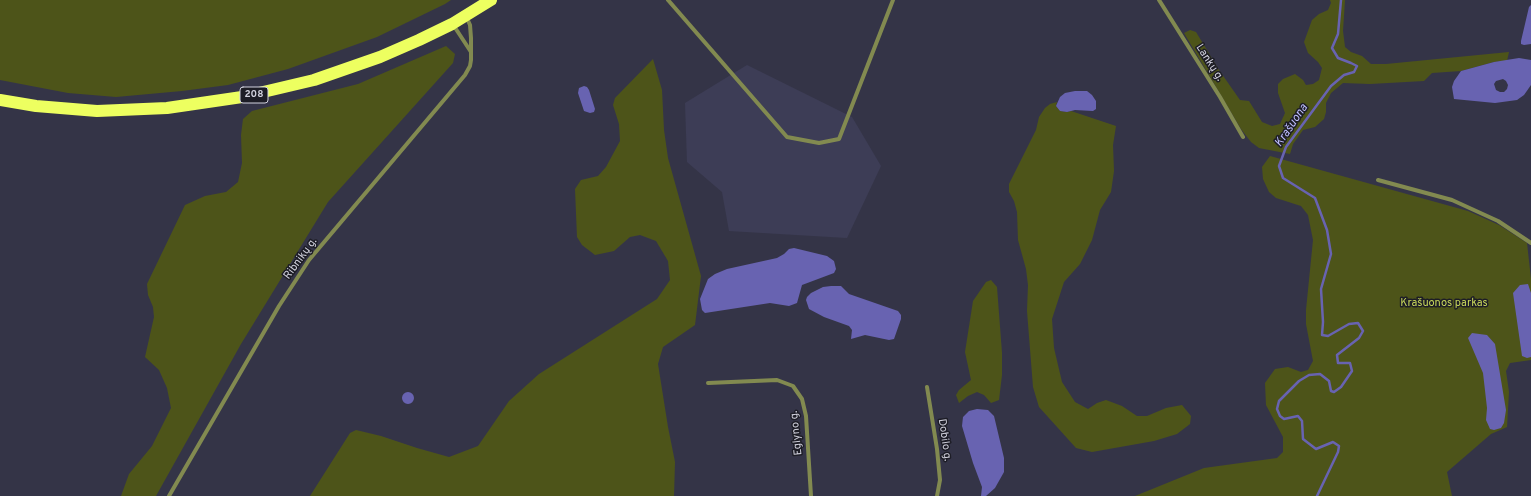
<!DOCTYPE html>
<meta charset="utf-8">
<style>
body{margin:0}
canvas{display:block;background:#343447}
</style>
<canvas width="1531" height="496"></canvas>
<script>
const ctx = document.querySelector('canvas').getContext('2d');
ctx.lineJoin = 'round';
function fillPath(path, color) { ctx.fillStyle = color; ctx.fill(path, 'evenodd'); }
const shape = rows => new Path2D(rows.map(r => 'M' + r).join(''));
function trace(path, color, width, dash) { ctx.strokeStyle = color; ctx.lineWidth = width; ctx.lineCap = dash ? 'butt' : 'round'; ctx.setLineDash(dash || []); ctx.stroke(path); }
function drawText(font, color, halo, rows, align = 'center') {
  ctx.font = font + ' Overpass,sans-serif'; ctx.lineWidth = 3; ctx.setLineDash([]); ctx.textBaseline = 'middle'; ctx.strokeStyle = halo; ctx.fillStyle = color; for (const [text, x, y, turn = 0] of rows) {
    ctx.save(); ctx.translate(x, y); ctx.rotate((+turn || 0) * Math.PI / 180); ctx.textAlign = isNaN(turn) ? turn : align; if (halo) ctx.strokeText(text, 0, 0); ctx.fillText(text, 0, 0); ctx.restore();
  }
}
const built = shape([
 [747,65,852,117,881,166,847,238,729,231,722,192,687,162,685,103]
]);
const green = shape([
 [0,0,451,0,445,4,377,37,288,69,228,85,182,91,116,97,68,93,0,80],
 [1330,0,1345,0,1343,31,1345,47,1351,52,1362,56,1371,64,1386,64,1509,52,1507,61,1494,62,1461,71,1432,73,1424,81,1370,84,1343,83,1331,93,1326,103,1326,112,1324,119,1315,127,1303,130,1293,144,1290,154,1259,148,1251,142,1241,129,1184,33,1190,30,1196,32,1219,70,1240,100,1249,101,1262,122,1272,126,1280,124,1285,113,1278,93,1278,84,1283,79,1295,74,1303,80,1306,85,1313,84,1319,80,1322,68,1318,62,1308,53,1304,42,1312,20,1319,14,1328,10,1331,3],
 [446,46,455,54,453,63,328,202,241,344,156,496,121,496,129,474,152,446,171,408,167,388,159,370,145,357,154,317,153,307,148,295,147,284,185,205,205,196,226,192,238,182,242,163,241,135,243,119,252,111,358,84],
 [653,59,662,90,664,130,668,158,701,276,695,325,663,347,658,364,668,427,675,462,674,496,310,496,350,433,356,430,381,436,417,448,449,457,478,446,509,401,539,374,657,299,670,280,668,261,656,241,640,235,630,237,614,251,595,255,582,245,577,237,575,189,581,180,598,176,606,167,620,141,619,124,613,105,615,98],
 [1057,102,1056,106,1060,111,1067,112,1071,111,1116,126,1113,145,1114,171,1111,192,1100,210,1092,240,1080,264,1064,282,1052,319,1054,348,1062,382,1075,402,1088,409,1097,403,1106,400,1122,406,1137,416,1147,416,1166,408,1182,405,1191,416,1190,424,1177,434,1154,441,1092,452,1076,448,1039,407,1033,387,1027,311,1028,285,1026,269,1018,240,1017,212,1014,201,1009,192,1009,184,1036,130,1039,117,1045,108,1050,104],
 [1270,156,1468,211,1499,225,1527,243,1531,279,1531,360,1510,363,1506,371,1509,392,1507,427,1491,434,1447,472,1452,496,1135,496,1204,468,1277,458,1283,452,1283,437,1266,405,1265,383,1275,369,1288,367,1301,372,1308,370,1313,361,1306,324,1306,310,1313,240,1308,215,1301,206,1276,198,1269,192,1263,179,1262,167],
 [991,280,997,287,1002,353,1002,375,999,400,991,403,984,395,977,392,968,396,959,403,956,395,959,390,971,380,965,352,973,301,986,282]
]);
const water = shape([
 [1531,5,1531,44,1524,45,1521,44,1521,41,1529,7],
 [1519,58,1531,60,1531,85,1524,95,1517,100,1495,103,1454,99,1452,87,1454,81,1461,71,1494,62],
 [1503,79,1506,81,1508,85,1507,89,1504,92,1500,92,1496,90,1494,84,1496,81],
 [584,86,587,87,589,90,595,109,594,112,590,113,584,111,578,93,579,88],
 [1075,91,1087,91,1092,95,1096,101,1096,109,1093,111,1075,110,1067,112,1060,111,1056,106,1060,97,1065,93],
 [794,248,827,256,834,261,836,269,834,273,802,285,797,303,789,306,770,303,705,313,702,310,700,299,708,279,715,274,727,269,777,258,784,254,789,249],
 [1528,284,1531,293,1531,357,1527,358,1522,356,1513,293,1520,285],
 [831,286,841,286,849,294,898,311,901,315,901,319,894,339,889,340,865,335,851,339,852,330,849,326,824,317,809,309,806,300,807,297,811,293,823,287],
 [1472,333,1487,335,1495,344,1506,410,1504,423,1501,428,1494,430,1490,429,1486,420,1487,408,1483,373,1468,338],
 '402 398a6 6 0 1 1 12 0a6 6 0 1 1-12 0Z',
 [977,409,988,410,994,416,1004,458,1004,472,995,488,986,496,981,496,982,487,973,463,962,426,963,417,969,411]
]);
const stream = shape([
 [1317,496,1338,452,1339,446,1333,442,1316,449,1303,439,1302,421,1298,416,1284,419,1280,416,1277,409,1279,401,1299,381,1309,375,1320,374,1329,381,1331,391,1334,392,1341,387,1352,371,1350,363,1338,363,1337,355,1359,338,1363,331,1358,323,1349,324,1328,336,1322,335,1323,322,1321,289,1331,254,1327,230,1315,198,1283,178,1279,166,1286,147,1331,86,1344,75,1354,72,1357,66,1351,63,1338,58,1332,48,1338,34,1341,0]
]);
const street = shape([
 [668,0,787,137,819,143,839,139,893,0],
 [1159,0,1220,97,1243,137],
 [454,26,471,52],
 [1378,180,1452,200,1498,221,1531,243],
 [708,383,777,380,793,386,802,399,806,416,811,496],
 [927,387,937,449,940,480,937,496],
 [169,496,279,306,309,260,465,75,470,66,471,60,471,38,470,25,466,16]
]);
const highway = shape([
 [0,100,36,106,97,111,167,108,242,97,314,80,380,57,419,40,452,24,491,0]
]);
const shields = [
 [254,95,28]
];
const shieldNames = [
 ["208",254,95]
];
const streetNames = [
 ["Lankų g.",1209,63,57],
 ["Ribnikų g.",301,259,-54],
 ["Eglyno g.",797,433,-96],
 ["Dobilo g.",944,440,82]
];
const parkNames = [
 ["Krašuonos parkas",1444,304]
];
const waterNames = [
 ["Krašuona",1292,126,-56]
];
fillPath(built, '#3d3d56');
fillPath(green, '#4d5419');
fillPath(water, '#6863b1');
trace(stream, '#6863b1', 2.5);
trace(street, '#828a50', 4);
trace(highway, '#edff60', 12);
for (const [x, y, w] of shields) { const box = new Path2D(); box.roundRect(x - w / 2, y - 8, w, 16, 3); ctx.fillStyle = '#1d1d26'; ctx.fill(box); trace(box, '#d2d2de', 1); }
drawText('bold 10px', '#d2d2de', null, shieldNames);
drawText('11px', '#d2d2de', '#1d1d26', streetNames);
drawText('11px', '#c8d75a', '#1d1d26', parkNames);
drawText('italic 12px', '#bfbfff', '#1d1d26', waterNames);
</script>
